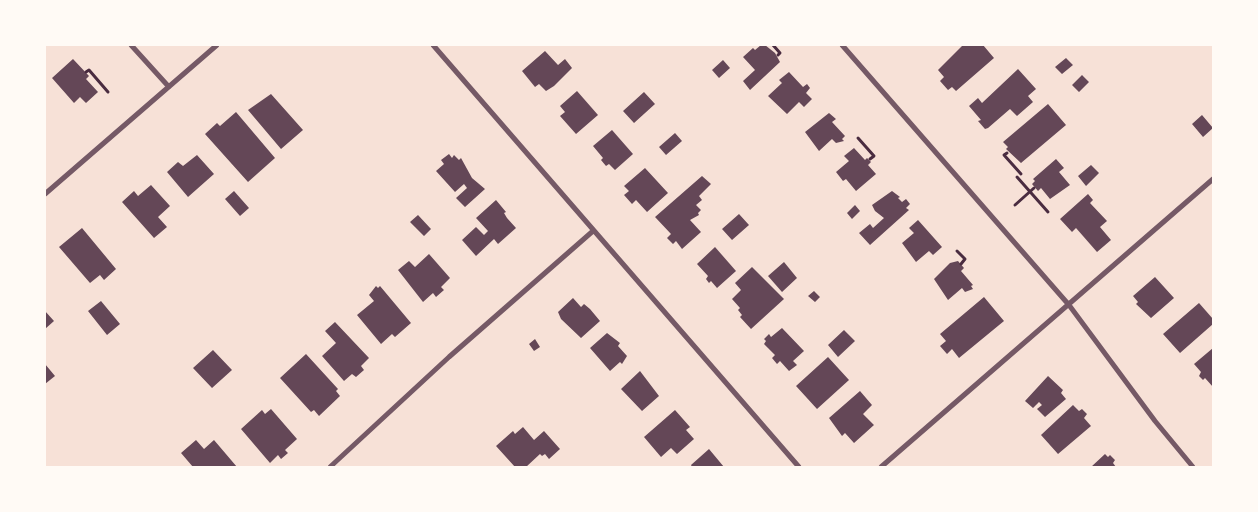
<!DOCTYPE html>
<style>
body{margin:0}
#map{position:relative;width:1258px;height:512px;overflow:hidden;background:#f7e1d7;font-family:"Golos Text",sans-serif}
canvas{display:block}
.frame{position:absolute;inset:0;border:46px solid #fffaf5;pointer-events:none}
</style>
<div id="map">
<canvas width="1258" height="512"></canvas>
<div class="frame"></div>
</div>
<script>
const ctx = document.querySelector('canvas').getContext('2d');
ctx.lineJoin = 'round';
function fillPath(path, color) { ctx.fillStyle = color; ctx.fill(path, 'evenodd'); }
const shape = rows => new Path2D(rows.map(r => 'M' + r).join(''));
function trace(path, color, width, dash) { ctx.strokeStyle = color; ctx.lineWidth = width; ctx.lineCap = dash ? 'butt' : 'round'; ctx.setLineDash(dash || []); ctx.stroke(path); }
const building = shape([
 [761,45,765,45,775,53,780,62,750,90,743,81,755,70,743,57,753,48,755,50],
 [963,45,983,45,994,58,956,91,952,87,948,90,940,81,944,77,938,70],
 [545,51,558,65,565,59,572,68,554,86,546,91,539,84,535,87,522,71],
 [1066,58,1073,65,1062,74,1055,67],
 [73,59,89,76,86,79,98,92,86,103,80,97,74,103,52,78],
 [723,60,730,68,719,78,712,70],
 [1018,69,1036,89,1028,96,1033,102,1017,116,1010,109,988,128,985,129,978,121,981,120,969,106,978,98,982,103],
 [789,72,803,87,807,84,810,88,806,93,812,99,804,107,799,102,787,114,768,96,782,83,779,80],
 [1082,75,1089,82,1079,92,1072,85],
 [577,91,598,115,576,134,560,116,565,112,560,106],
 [644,92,655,104,634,123,623,111],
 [271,94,303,130,281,149,248,110],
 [1048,104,1066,125,1021,163,1006,149,1008,147,1003,142],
 [236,112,275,158,248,182,205,134,217,123,220,126],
 [829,113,836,119,832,122,845,136,842,139,844,141,836,143,832,139,819,151,805,132],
 [1202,115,1213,128,1203,137,1192,124],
 [612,130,633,154,615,170,609,164,606,166,601,160,603,158,593,146],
 [675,133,682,141,666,155,659,147],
 [854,148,865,160,867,158,871,162,868,165,876,174,856,191,846,179,843,181,836,172,849,161,844,156],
 [449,154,452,158,454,155,459,160,461,158,472,178,485,189,465,207,456,198,467,188,464,184,455,192,436,171,444,164,441,160],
 [197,155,214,174,188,197,167,172,178,162,183,166],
 [1056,159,1064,168,1059,172,1070,185,1050,199,1041,188,1038,191,1032,184,1035,181,1033,179],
 [1091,165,1099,173,1086,186,1078,176],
 [645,168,668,193,647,212,636,200,632,204,624,195,629,191,624,186],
 [702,176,711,184,699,196,702,200,696,205,701,210,698,213,699,215,690,220,701,232,682,249,676,241,673,244,667,238,671,234,655,217],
 [151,185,170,206,158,217,167,227,154,238,122,202,134,191,138,196],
 [234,191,249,208,240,216,225,199],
 [892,191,900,197,898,198,902,202,906,199,910,204,906,208,909,210,870,245,859,233,870,224,873,228,884,218,875,211,872,205],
 [1088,194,1093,200,1090,203,1107,221,1100,227,1111,240,1097,252,1076,228,1072,232,1060,219],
 [496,200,506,212,504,213,507,218,516,228,498,244,494,239,476,256,462,240,476,227,484,235,488,231,476,218],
 [855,205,860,211,852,219,847,213],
 [739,214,749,225,732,240,722,229],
 [418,215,431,229,424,236,410,222],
 [918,220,942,247,933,255,929,251,916,262,902,243,914,233,909,228],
 [82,228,116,269,104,280,100,275,90,283,59,247],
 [715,247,736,271,717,288,711,281,709,283,706,279,708,276,697,264],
 [429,254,450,278,441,287,444,290,436,297,433,293,423,302,398,270,409,261,415,267],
 [958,261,964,268,961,271,973,285,971,286,973,289,965,292,962,288,948,300,934,279,950,263],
 [784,262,797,278,782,292,768,276],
 [752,267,784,299,751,329,740,317,742,315,738,310,740,308,732,299,741,290,735,283],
 [1155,277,1174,298,1151,318,1136,304,1138,302,1133,296],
 [376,286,378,288,380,286,411,323,395,337,392,334,381,344,357,315,374,301,369,295],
 [814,291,820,297,815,302,808,296],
 [984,297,1004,321,959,358,952,349,947,354,940,346,946,341,940,334],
 [573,298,581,307,584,304,590,309,600,321,581,338,561,319,558,312],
 [101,301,120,324,107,335,88,311],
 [1199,303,1213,319,1213,324,1180,353,1163,334],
 [45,311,54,321,45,329],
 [335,322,369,358,361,366,364,370,356,377,352,374,344,381,322,356,336,343,325,331],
 [782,328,804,351,793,361,797,365,789,371,780,361,777,364,772,358,775,355,764,344,766,341,764,339,769,334,771,337],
 [844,330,855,341,838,357,828,345],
 [607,333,620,343,618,346,627,356,622,364,620,362,610,371,590,348],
 [535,339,540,347,534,351,529,344],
 [1213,348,1213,387,1205,378,1203,380,1199,376,1201,372,1194,364],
 [213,350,232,370,212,388,193,368],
 [306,354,338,389,336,391,340,396,319,416,314,410,311,412,280,378],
 [828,357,849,380,817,409,796,386],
 [45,364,55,376,45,384],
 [640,371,659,396,642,411,621,389],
 [1048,376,1063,390,1061,393,1066,399,1045,417,1037,409,1042,405,1039,402,1033,408,1025,401],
 [860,391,872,405,863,414,874,425,854,443,845,433,842,436,829,418],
 [1073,405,1079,411,1082,409,1087,414,1084,418,1091,426,1058,454,1041,435],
 [271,409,297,439,285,450,288,453,281,459,278,455,270,463,241,429,262,410,265,414],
 [675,410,690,427,686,430,694,439,677,454,671,448,661,457,644,437],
 [523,427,534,440,544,431,560,449,549,459,545,454,542,456,540,454,526,467,515,467,496,446,513,431,515,434],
 [196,440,204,449,214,440,237,467,193,467,181,453],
 [709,449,724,467,692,467,691,465],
 [1105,454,1108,457,1110,455,1115,460,1113,463,1116,467,1091,467]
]);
const path = shape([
 [773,45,780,53,778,55],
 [86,72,89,70,108,92],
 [858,138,874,156,870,159],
 [1007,153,1004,155,1021,174],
 [1017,177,1048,212],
 [1015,205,1034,188],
 [957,251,965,259,961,264]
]);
const minor = shape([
 [131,45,169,87],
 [433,45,799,467],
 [842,45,1069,305,1155,421,1193,467],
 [45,194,217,45],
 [330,467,449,357,593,231],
 [881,467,1213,179]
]);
fillPath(building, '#644757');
trace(path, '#4a2c40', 3);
trace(minor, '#755966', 5);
</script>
